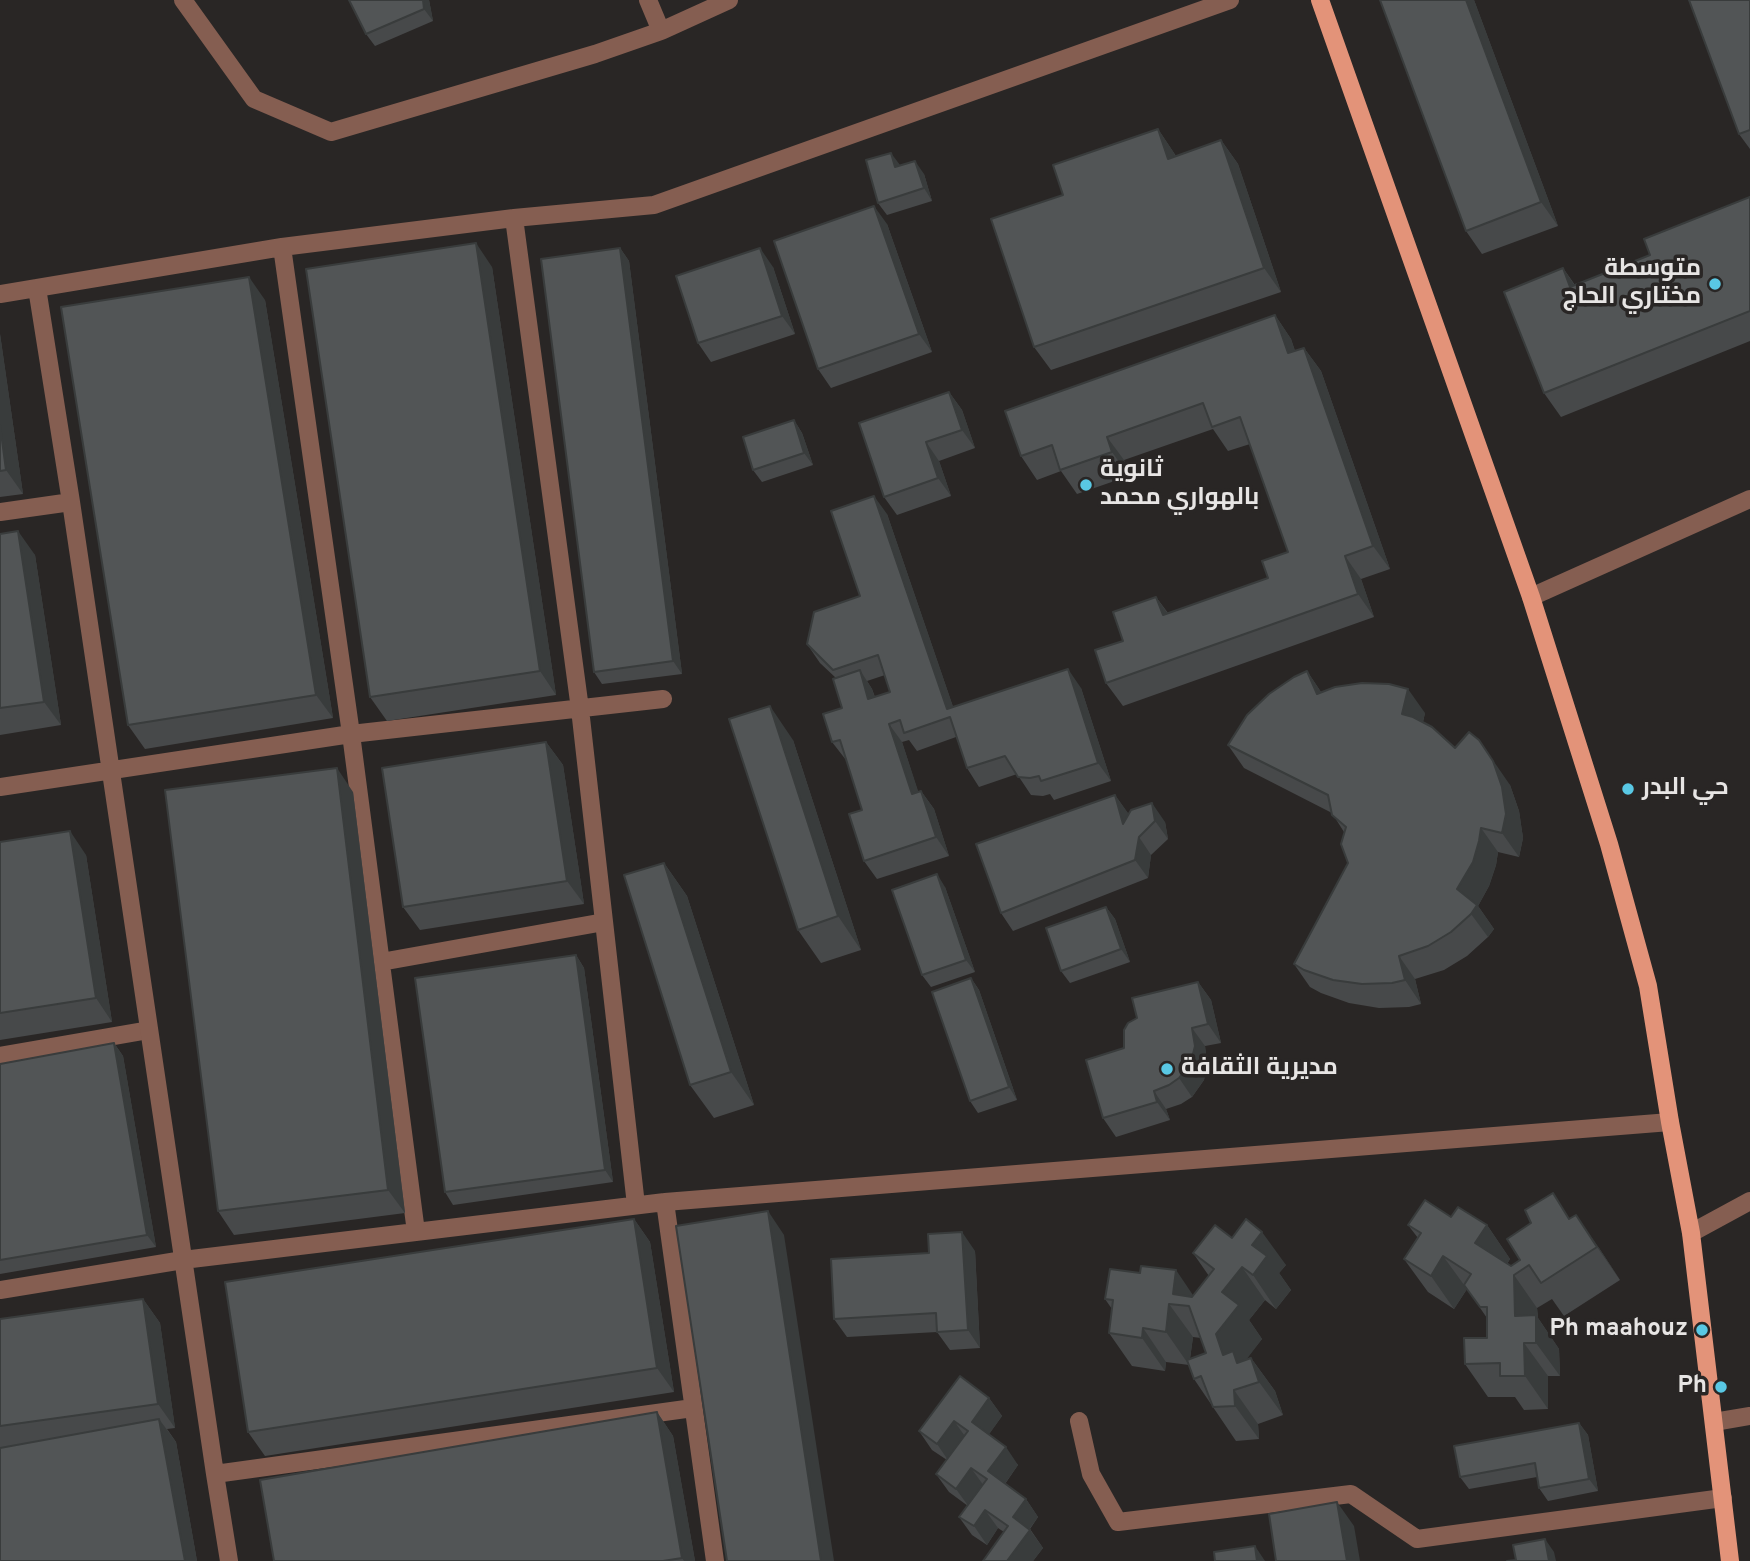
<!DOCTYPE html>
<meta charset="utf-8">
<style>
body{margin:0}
canvas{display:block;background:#292625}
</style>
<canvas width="1750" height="1561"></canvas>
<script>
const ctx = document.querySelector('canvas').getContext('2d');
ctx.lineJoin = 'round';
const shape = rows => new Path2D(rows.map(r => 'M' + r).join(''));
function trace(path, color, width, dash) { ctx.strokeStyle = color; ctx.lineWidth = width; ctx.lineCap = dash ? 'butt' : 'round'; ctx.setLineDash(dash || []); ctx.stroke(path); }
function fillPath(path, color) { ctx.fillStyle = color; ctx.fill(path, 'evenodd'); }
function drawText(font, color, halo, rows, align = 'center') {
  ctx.font = font + ' Overpass,Cairo,sans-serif'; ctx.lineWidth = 7; ctx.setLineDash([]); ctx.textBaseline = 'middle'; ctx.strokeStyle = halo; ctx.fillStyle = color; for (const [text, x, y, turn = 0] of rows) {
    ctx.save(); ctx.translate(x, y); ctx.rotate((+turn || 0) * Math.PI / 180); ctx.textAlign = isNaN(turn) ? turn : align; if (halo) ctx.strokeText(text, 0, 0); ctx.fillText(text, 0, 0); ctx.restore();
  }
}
const lane = shape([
 [183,0,254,99,331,132,595,54,661,31],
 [648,0,661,31,729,0],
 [0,1056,149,1030]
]);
const street = shape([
 [514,218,580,709,636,1205],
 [282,247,351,734,416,1232],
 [37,288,71,502,215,1474,229,1561],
 [0,294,282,247,514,218,654,205,1230,0],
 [0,512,71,502],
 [1531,597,1750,499],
 [0,787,351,734,663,699],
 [381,962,604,922],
 [665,1202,715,1561],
 [1691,1233,1750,1201],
 [0,1290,183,1260,665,1202,1670,1122],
 [1079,1421,1091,1474,1118,1522,1351,1494,1417,1539,1723,1498],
 [1714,1422,1750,1416],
 [215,1474,693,1408]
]);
const primary = shape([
 [1320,0,1531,597,1609,844,1648,986,1670,1122,1691,1233,1730,1561]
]);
const wall = shape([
 [349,0,429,0,433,21,375,46,366,34],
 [1380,0,1474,0,1558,226,1482,254,1466,231],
 [1750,0,1750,149,1739,134],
 [1158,129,1176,156,1221,140,1238,164,1281,292,1051,370,1034,347,1063,195],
 [900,166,924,174,932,201,887,215,878,203],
 [1750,197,1750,341,1561,417,1544,393,1563,268,1575,285,1650,255],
 [887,224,932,352,831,388,818,369],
 [620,248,629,261,682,674,602,684,594,672],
 [492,267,556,695,387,721,370,697],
 [773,267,795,334,711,362,698,343],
 [265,300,333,718,145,749,128,725],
 [1275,315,1291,339,1295,351,1304,348,1321,371,1390,569,1361,579,1374,617,1123,706,1106,683,1123,641,1156,597,1168,613,1268,578,1288,552,1250,444,1228,451,1213,429,1124,460,1129,476,1077,494,1061,471,1037,480,1021,456],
 [0,334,23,494,0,497],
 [949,392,962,410,975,448,939,461,951,496,897,515,884,497],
 [794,420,802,433,813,465,762,482,753,470],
 [887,514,953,707,1081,688,1111,781,1054,800,1050,794,1043,796,1031,795,1017,774,979,787,967,768,956,737,917,751,909,740,902,742,918,792,921,791,934,809,949,856,877,879,864,861,862,810,846,760,832,742,842,708,836,678,820,663,807,644,860,596],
 [885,675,890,692,875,697,872,689,867,681],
 [0,534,35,555,61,725,0,735],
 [1307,671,1321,692,1425,713,1423,722,1455,748,1510,785,1519,811,1523,838,1519,857,1498,852,1496,865,1489,886,1478,906,1494,929,1488,937,1467,956,1444,970,1415,979,1421,1004,1409,1007,1379,1008,1349,1003,1321,993,1310,987,1294,964,1348,863,1344,832,1332,813,1244,768,1228,745],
 [793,740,861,950,821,963,798,930],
 [546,742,563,765,584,904,420,930,403,907],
 [353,792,405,1213,234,1235,218,1211],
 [1115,795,1129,815,1165,822,1168,839,1151,855,1148,878,1013,931,1001,913],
 [0,842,86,855,112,1022,0,1040],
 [664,863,687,896,754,1105,714,1118,690,1085],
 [945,887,975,972,931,987,922,975],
 [1106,907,1115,919,1130,962,1070,983,1061,971],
 [576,955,584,968,613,1182,453,1205,445,1192],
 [971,978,979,990,1017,1100,978,1113,970,1101],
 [1198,982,1211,1000,1221,1043,1205,1046,1207,1064,1204,1080,1192,1097,1181,1104,1166,1109,1170,1120,1116,1137,1103,1118,1124,1048],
 [114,1043,123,1056,156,1247,0,1274,0,1064],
 [1451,1217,1487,1225,1510,1259,1507,1264,1511,1266,1520,1260,1570,1218,1599,1248,1620,1280,1564,1316,1552,1299,1537,1308,1538,1318,1559,1349,1560,1376,1548,1376,1548,1409,1524,1410,1515,1397,1488,1397,1465,1364,1487,1338,1487,1318,1467,1289,1454,1309,1428,1292,1404,1259,1418,1238,1408,1225],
 [634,1219,650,1242,674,1392,265,1456,248,1432],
 [1232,1238,1286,1265,1279,1273,1291,1290,1276,1309,1265,1300,1249,1320,1262,1339,1245,1360,1251,1358,1275,1391,1283,1415,1258,1424,1259,1439,1236,1441,1194,1379,1189,1365,1166,1362,1165,1371,1132,1366,1109,1333,1112,1309,1105,1299,1193,1295,1209,1276,1193,1253],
 [1193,1337,1201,1338,1206,1353,1190,1359],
 [975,1251,980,1348,950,1350,937,1332,847,1337,834,1319,929,1253],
 [143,1299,160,1323,175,1428,167,1429,176,1442,197,1561,0,1561,0,1319],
 [989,1398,1002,1416,989,1434,1018,1465,1005,1484,1026,1499,1038,1517,1030,1529,1043,1548,1033,1561,983,1561,1004,1532,998,1528,987,1545,972,1535,959,1517,968,1506,949,1492,936,1474,947,1460,932,1450,919,1431],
 [657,1412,673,1436,695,1561,274,1561],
 [1579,1423,1588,1435,1598,1491,1548,1501,1539,1488,1537,1477,1469,1489,1460,1477]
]);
const shadedWall = shape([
 [423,0,429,0,433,21,424,9],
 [1466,0,1474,0,1558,226,1541,202],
 [1158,129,1174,153,1185,182,1168,159],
 [1221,140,1238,164,1281,292,1264,268],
 [891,153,900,165,904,180,895,167],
 [915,161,924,174,932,201,924,188],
 [874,206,887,224,932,352,919,334],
 [476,243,492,267,556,695,540,671],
 [620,248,629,261,682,674,673,661],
 [760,248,773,267,795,334,782,316],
 [1563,268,1579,292,1570,287],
 [249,277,265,300,333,718,316,695],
 [1275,315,1291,339,1304,377,1288,353],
 [0,334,23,494,6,470,0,425],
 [1304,348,1321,371,1390,569,1373,546],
 [949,392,962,410,975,448,962,430],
 [794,420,802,433,813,465,804,453],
 [1107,437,1124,460,1129,476,1112,452],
 [926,442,939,461,951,496,938,478],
 [874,496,887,514,960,727,947,709],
 [18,531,35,555,61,725,44,702],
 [1345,556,1361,579,1374,617,1358,594],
 [1156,597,1173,621,1163,615],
 [1068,669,1081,688,1111,781,1098,763],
 [860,670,872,689,881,718,868,699],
 [1307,671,1323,695,1317,694],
 [1408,689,1425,713,1419,738,1402,714],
 [770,706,793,740,861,950,838,916],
 [889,724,902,742,925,812,912,794],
 [1479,740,1510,785,1519,811,1523,838,1519,857,1502,833],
 [546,742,563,765,584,904,567,881],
 [337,768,353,792,405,1213,388,1190],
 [921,791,934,809,949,856,936,837],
 [1115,795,1128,813,1136,842,1123,824],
 [1152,803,1165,822,1168,839,1155,821],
 [1481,828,1498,852,1496,865,1489,886,1478,906,1494,929,1488,937,1471,914,1457,889],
 [70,831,86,855,112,1022,96,998],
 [1139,837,1151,855,1148,878,1135,860],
 [664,863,687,896,754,1105,731,1072],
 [937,874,945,887,975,972,966,960],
 [1106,907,1115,919,1130,962,1121,949],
 [576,955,584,968,613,1182,605,1170],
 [1399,956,1415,979,1421,1004,1405,980],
 [971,978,979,990,1017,1100,1009,1087],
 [1198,982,1211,1000,1221,1043,1208,1024],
 [1192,1028,1205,1046,1207,1064,1204,1080,1192,1097,1179,1078],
 [114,1043,123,1056,156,1247,147,1235],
 [1154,1091,1166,1109,1170,1120,1157,1102],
 [768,1211,784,1235,834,1561,821,1561],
 [1576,1215,1599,1248,1620,1280,1597,1247],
 [634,1219,650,1242,674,1392,657,1368],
 [1487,1225,1510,1259,1498,1277,1475,1243],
 [962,1232,975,1251,980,1348,968,1330],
 [1262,1232,1286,1265,1279,1273,1291,1290,1276,1309,1253,1275,1252,1245],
 [1443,1256,1467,1289,1454,1309,1431,1276],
 [1242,1267,1265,1300,1249,1320,1262,1339,1240,1368,1246,1388,1223,1355,1216,1334,1222,1292],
 [1176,1270,1199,1304,1189,1306,1173,1294],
 [1514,1275,1537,1308,1538,1318,1559,1349,1560,1376,1536,1343,1515,1316],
 [143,1299,160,1323,175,1428,158,1404],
 [1169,1304,1193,1337,1189,1365,1166,1332],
 [1143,1328,1166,1362,1165,1371,1142,1338],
 [1524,1343,1548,1376,1548,1409,1525,1376],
 [1251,1358,1275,1391,1283,1415,1259,1382],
 [1234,1390,1258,1424,1259,1439,1235,1406],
 [989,1398,1002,1416,985,1440,972,1422],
 [657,1412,673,1436,695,1561,684,1561,682,1558],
 [159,1419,176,1442,197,1561,185,1561],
 [954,1421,967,1439,950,1463,937,1444],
 [1579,1423,1588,1435,1598,1491,1589,1479],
 [1006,1447,1018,1465,1001,1489,988,1471],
 [971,1468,984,1486,969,1507,956,1489],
 [1026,1499,1038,1517,1025,1535,1013,1517],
 [1337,1502,1354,1526,1360,1561,1347,1561],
 [985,1510,998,1528,987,1545,974,1526],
 [1030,1530,1043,1548,1033,1561,1007,1561],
 [1545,1539,1554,1552,1556,1561,1549,1561],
 [1255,1546,1265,1561,1257,1561]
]);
const building = shape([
 [349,0,423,0,424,9,366,34,349,0],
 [1380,0,1466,0,1541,202,1466,231,1380,0],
 [1689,0,1750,0,1750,130,1739,134,1689,0],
 [1158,129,1168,159,1221,140,1264,268,1034,347,991,219,1063,195,1053,165,1158,129],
 [891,153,895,167,915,161,924,188,878,203,866,160,891,153],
 [1750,197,1750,311,1544,393,1504,292,1563,268,1570,287,1650,255,1644,239,1750,197],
 [874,206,919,334,818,369,774,241,874,206],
 [476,243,540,671,370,697,306,269,476,243],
 [620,248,673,661,594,672,541,259,620,248],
 [760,248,782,316,698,343,676,276,760,248],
 [249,277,316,695,128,725,61,307,249,277],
 [1275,315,1288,353,1304,348,1373,546,1345,556,1358,594,1106,683,1095,650,1123,641,1113,612,1156,597,1163,615,1268,578,1262,561,1288,552,1240,417,1212,427,1203,403,1107,437,1112,452,1060,470,1052,445,1021,456,1005,411,1275,315],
 [949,392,962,430,926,442,938,478,884,497,859,423,949,392],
 [794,420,804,453,753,470,743,437,794,420],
 [0,425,6,470,0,471,0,425],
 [874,496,947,709,1068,669,1098,763,1041,781,1039,776,1030,778,1018,777,1005,756,967,768,950,717,904,733,900,720,889,724,912,794,921,791,936,837,864,861,849,814,862,810,840,740,832,742,823,714,842,708,833,679,860,670,868,699,890,692,878,655,833,670,807,644,814,612,860,596,831,511,874,496],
 [18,531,44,702,0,708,0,534,18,531],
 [1307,671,1317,694,1335,687,1362,683,1389,684,1408,689,1402,714,1413,717,1432,727,1455,748,1469,732,1479,740,1493,761,1502,787,1506,814,1502,833,1481,828,1479,841,1473,862,1457,889,1477,905,1471,914,1451,932,1428,946,1399,956,1405,980,1392,983,1362,984,1333,980,1304,970,1294,964,1348,863,1341,844,1346,827,1332,815,1328,795,1228,745,1247,715,1269,694,1294,677,1307,671],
 [770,706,838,916,798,930,729,719,770,706],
 [546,742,567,881,403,907,382,768,546,742],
 [337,768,388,1190,218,1211,165,790,337,768],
 [1115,795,1123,824,1131,810,1152,803,1155,821,1139,837,1135,860,1001,913,976,844,1115,795],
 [70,831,96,998,0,1013,0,842,70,831],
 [664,863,731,1072,690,1085,624,875,664,863],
 [937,874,966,960,922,975,892,890,937,874],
 [1106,907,1121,949,1061,971,1046,928,1106,907],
 [576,955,605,1170,445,1192,415,978,576,955],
 [971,978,1009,1087,970,1101,932,992,971,978],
 [1198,982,1208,1024,1192,1028,1195,1046,1191,1062,1179,1078,1169,1085,1154,1091,1157,1102,1103,1118,1086,1060,1124,1048,1124,1030,1128,1023,1137,1018,1132,998,1198,982],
 [114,1043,147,1235,0,1260,0,1064,114,1043],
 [1553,1193,1569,1219,1576,1215,1597,1247,1541,1283,1529,1265,1514,1275,1515,1316,1536,1315,1536,1343,1524,1343,1525,1376,1500,1376,1500,1363,1465,1364,1464,1338,1487,1338,1487,1307,1480,1307,1464,1285,1471,1274,1443,1256,1431,1276,1404,1259,1421,1233,1408,1225,1425,1200,1451,1217,1458,1207,1487,1225,1475,1243,1511,1266,1520,1260,1507,1239,1531,1223,1525,1210,1553,1193],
 [768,1211,821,1561,727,1561,676,1226,768,1211],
 [634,1219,657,1368,248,1432,225,1282,634,1219],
 [1246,1219,1262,1232,1252,1245,1267,1256,1253,1275,1242,1267,1222,1292,1239,1305,1216,1334,1223,1355,1233,1351,1237,1363,1251,1358,1259,1382,1234,1390,1235,1406,1213,1407,1201,1376,1194,1379,1187,1360,1206,1353,1189,1306,1169,1304,1166,1332,1143,1328,1142,1338,1109,1333,1113,1300,1105,1299,1110,1269,1140,1273,1141,1266,1176,1270,1173,1294,1192,1297,1214,1269,1193,1253,1215,1225,1232,1238,1246,1219],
 [962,1232,968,1330,937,1332,936,1313,834,1319,831,1259,929,1253,928,1234,962,1232],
 [143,1299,158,1404,0,1426,0,1319,143,1299],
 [960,1376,989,1398,972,1422,1006,1447,988,1471,1026,1499,1013,1517,1030,1530,1007,1561,983,1561,1008,1526,985,1510,974,1526,959,1517,987,1479,971,1468,956,1489,936,1474,968,1431,954,1421,937,1444,919,1431,960,1376],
 [657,1412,682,1558,663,1561,274,1561,260,1480,657,1412],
 [159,1419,185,1561,0,1561,0,1448,159,1419],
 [1579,1423,1589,1479,1539,1488,1535,1463,1460,1477,1454,1446,1579,1423],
 [1337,1502,1347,1561,1276,1561,1269,1514,1337,1502],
 [1545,1539,1549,1561,1507,1561,1516,1560,1513,1545,1545,1539],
 [1255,1546,1257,1561,1215,1561,1214,1552,1255,1546]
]);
const markers = [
 [1715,284,7,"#59c8e4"],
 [1086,485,7,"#59c8e4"],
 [1628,789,7,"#59c8e4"],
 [1167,1069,7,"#59c8e4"],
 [1702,1330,7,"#59c8e4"],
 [1721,1387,7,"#59c8e4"]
];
const poiNames = [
 ["متوسطة",1701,270],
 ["مختاري الحاج",1701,298],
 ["ثانوية",1100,471,"left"],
 ["بالهواري محمد",1100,499,"left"],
 ["حي البدر",1642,789,"left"],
 ["مديرية الثقافة",1181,1069,"left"],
 ["Ph maahouz",1688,1330],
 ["Ph",1707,1387]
];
trace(lane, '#855e51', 18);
trace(street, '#855e51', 18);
trace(primary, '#e39379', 18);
fillPath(wall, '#47494a');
fillPath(shadedWall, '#393c3c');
fillPath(building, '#525556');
trace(building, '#393c3c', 2);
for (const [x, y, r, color] of markers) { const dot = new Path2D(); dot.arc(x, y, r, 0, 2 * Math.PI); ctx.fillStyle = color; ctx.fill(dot); trace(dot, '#292625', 2.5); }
drawText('bold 24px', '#e7e5e4', '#292625', poiNames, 'right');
</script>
